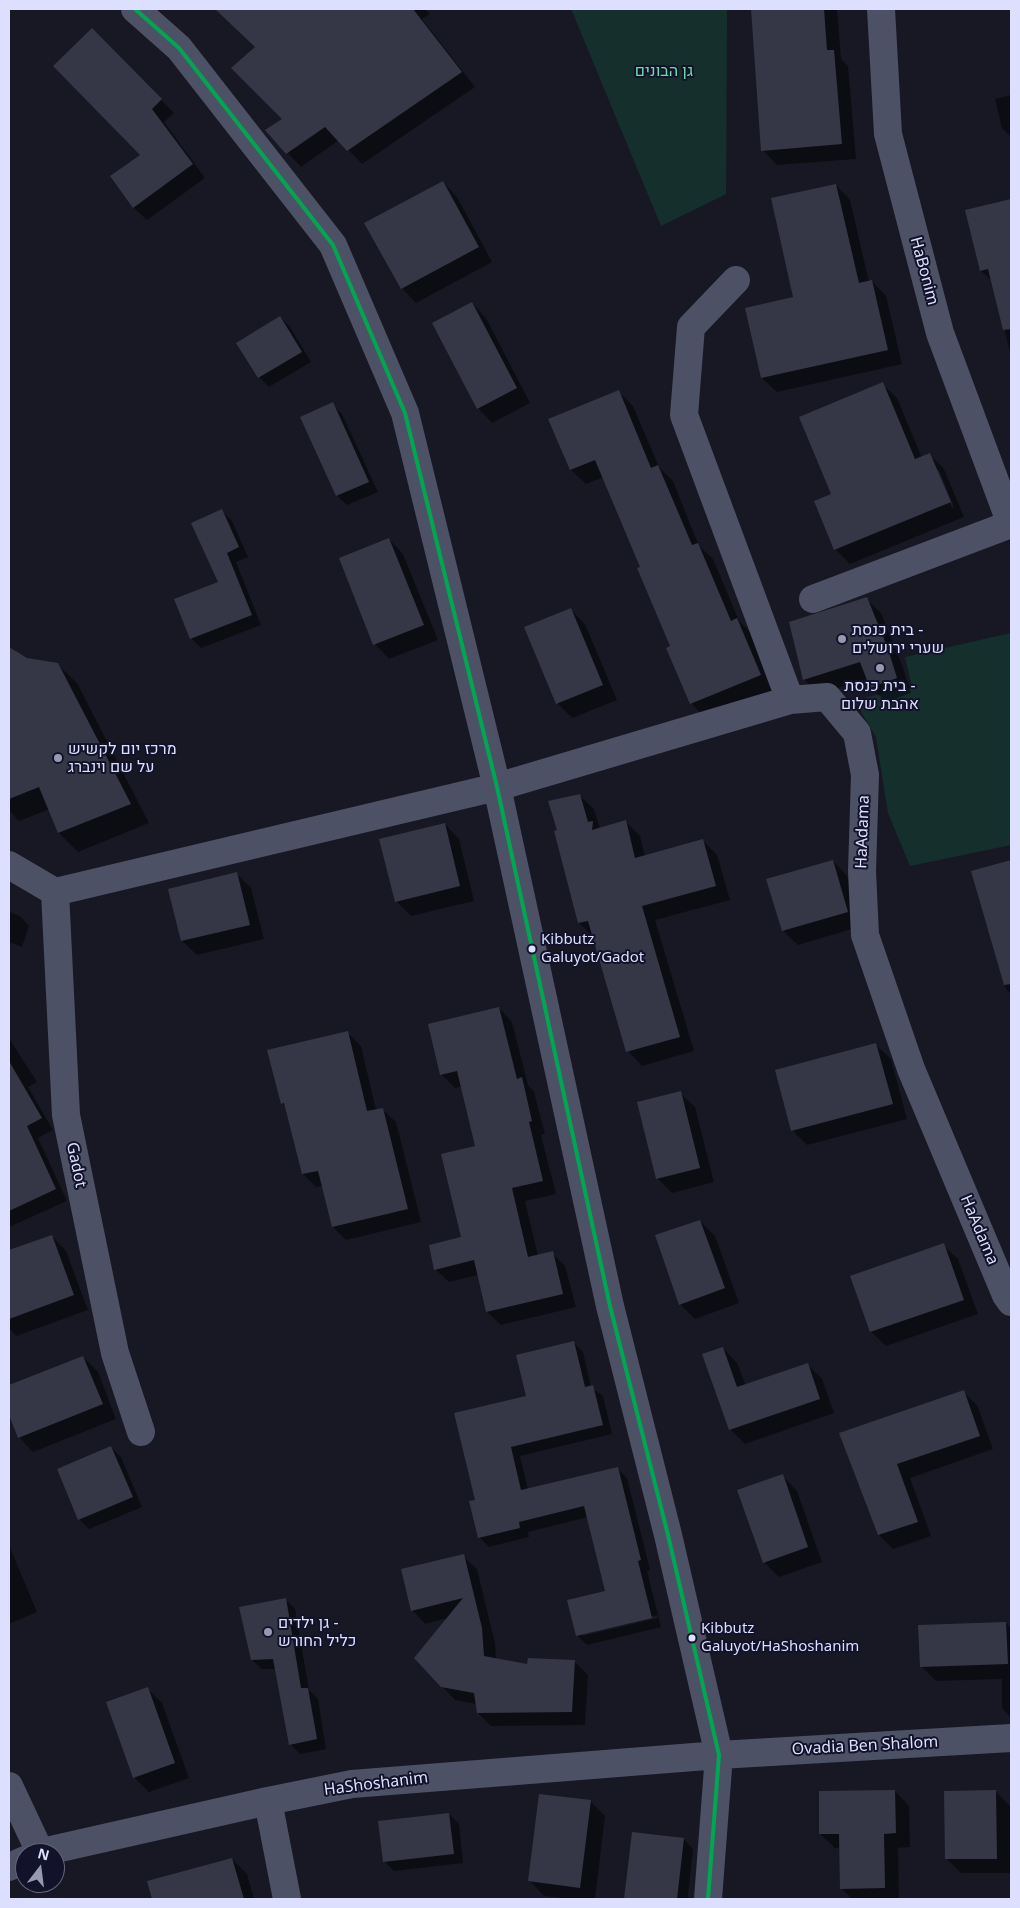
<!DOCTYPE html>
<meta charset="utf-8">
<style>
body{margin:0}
#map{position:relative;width:1020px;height:1908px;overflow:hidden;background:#181824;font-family:"Noto Sans",sans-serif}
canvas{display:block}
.frame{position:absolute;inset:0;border:10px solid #dcdffe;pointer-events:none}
.north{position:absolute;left:15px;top:1843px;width:50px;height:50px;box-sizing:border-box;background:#12132a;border:1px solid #63657f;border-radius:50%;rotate:15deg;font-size:14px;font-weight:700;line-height:20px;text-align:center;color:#dcdffe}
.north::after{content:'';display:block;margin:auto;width:18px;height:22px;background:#9799b2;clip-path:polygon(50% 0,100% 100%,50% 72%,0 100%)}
</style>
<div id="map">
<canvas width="1020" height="1908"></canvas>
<div class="frame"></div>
<div class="north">N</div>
</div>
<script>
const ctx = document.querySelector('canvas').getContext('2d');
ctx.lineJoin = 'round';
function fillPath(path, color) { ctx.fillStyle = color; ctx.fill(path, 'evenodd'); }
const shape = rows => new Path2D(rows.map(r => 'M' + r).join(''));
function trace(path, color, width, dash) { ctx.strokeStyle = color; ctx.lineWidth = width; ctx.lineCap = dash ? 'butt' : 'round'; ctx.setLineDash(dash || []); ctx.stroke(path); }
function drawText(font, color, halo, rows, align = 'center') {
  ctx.font = font + ' "Noto Sans",Heebo,sans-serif'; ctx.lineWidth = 4; ctx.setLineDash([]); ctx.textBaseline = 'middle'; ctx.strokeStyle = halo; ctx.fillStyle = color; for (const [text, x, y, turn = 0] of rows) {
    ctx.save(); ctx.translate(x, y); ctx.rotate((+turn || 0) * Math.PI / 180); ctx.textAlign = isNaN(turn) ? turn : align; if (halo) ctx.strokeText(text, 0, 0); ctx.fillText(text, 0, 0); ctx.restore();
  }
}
const green = shape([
 [569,9,727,9,726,194,661,226,572,11],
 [1011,633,1011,845,910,866,888,813,876,737,854,700,912,687,905,657]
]);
const shadow = shape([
 [216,9,290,9,301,19,313,9,425,9,430,14,422,19,475,87,362,164,339,140,301,167,267,131,283,120,257,47],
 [752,9,837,9,841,59,848,66,856,159,777,165,763,150],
 [92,30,174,113,164,122,205,178,147,220,134,208,111,177,142,155],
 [1011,95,1011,137,1002,128,995,99],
 [443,182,457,197,492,262,416,303,402,288],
 [836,185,850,200,869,282,872,281,886,296,902,364,777,392,762,378,795,298],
 [1011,200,1011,357,993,282,981,271,967,211],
 [472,303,486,318,530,403,492,423,478,408],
 [280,317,290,327,311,362,269,387,259,377,238,343],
 [882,384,897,398,922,458,930,455,944,469,964,517,850,564,835,549,833,495],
 [936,470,939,470,954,507,952,508],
 [618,391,633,406,659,467,673,481,699,546,713,559,739,621,752,634,775,690,705,718,691,703,642,567,604,477,586,484,571,470],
 [332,404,342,414,378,492,347,505,337,496,302,418],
 [222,511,232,521,248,557,236,562,261,625,201,648,191,638,220,583],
 [389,539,403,554,438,640,389,659,375,644],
 [866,599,881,613,902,665,911,693,886,702,871,687,868,679,819,694,804,679],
 [570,609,585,624,617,700,572,718,557,703],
 [9,649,27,659,57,664,77,683,149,823,78,852,59,833,50,809,19,821,9,810,9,731,14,729,9,725],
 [579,795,594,809,600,829,626,822,640,836,645,856,702,840,717,855,730,900,655,920,694,1051,642,1066,628,1051,593,937,579,923,559,831],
 [445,824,459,839,474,901,411,916,396,901],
 [833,861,847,876,862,926,798,945,783,931],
 [1011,861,1011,994,1006,989,973,871],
 [237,874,251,888,264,939,197,955,182,941],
 [9,912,20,916,29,926,22,947,9,942],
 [499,1008,512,1022,528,1085,534,1092,545,1134,541,1135,556,1194,525,1201,538,1256,552,1253,565,1266,576,1307,501,1325,487,1312,478,1275,449,1282,435,1269,462,1238,477,1147,462,1086,455,1088,441,1074],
 [347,1032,361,1046,376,1110,382,1109,396,1122,421,1222,346,1240,333,1227,323,1186,316,1187,303,1174,287,1108,282,1103],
 [9,1038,37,1082,28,1087,53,1130,38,1138,67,1201,9,1227],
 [876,1045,891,1059,907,1119,807,1145,792,1130],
 [680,1093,695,1107,714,1182,672,1193,657,1178],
 [700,1221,715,1236,739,1303,695,1319,680,1304],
 [52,1236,66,1251,88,1310,16,1336,9,1328,9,1251],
 [943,1245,958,1259,978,1314,886,1346,871,1332,851,1277],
 [573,1342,583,1352,591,1387,603,1396,612,1434,520,1456,528,1490,617,1468,627,1478,650,1570,647,1571,661,1627,587,1645,577,1635,606,1592,588,1517,528,1532,529,1537,489,1547,479,1537,477,1501,528,1397],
 [657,1615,658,1618,582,1636,582,1633],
 [723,1348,737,1363,746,1386,807,1364,822,1379,834,1413,745,1444,730,1429],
 [83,1357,98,1372,116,1419,33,1452,19,1437,9,1412,9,1387],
 [963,1392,977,1405,993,1449,910,1478,931,1536,893,1549,879,1535,841,1434],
 [111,1447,121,1457,142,1507,89,1529,79,1519],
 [783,1476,797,1491,822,1562,779,1577,764,1562],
 [9,1545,37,1612,9,1624],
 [463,1556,477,1569,495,1643,496,1659,529,1666,574,1661,588,1675,585,1725,491,1726,478,1713,476,1704,455,1700,442,1686,448,1618,425,1624,412,1610],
 [285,1599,295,1609,309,1690,318,1699,326,1749,300,1754,290,1744,276,1669,262,1669,252,1660],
 [1006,1623,1011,1629,1011,1718,1002,1708,1002,1679,936,1681,921,1666],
 [148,1689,162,1703,189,1778,149,1792,134,1777],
 [895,1791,909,1806,910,1847,898,1848,899,1899,852,1899,841,1888,840,1848,835,1848,820,1834],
 [995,1791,1010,1806,1011,1873,961,1873,946,1858],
 [590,1801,605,1816,595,1899,574,1899,544,1896,530,1881],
 [449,1814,459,1824,463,1863,394,1871,384,1861],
 [633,1833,684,1839,693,1849,688,1896,690,1899,626,1899],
 [232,1859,247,1874,254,1899,153,1899,148,1882]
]);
const building = shape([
 [215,9,413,9,462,72,347,151,325,127,286,154,265,130,282,119,231,68,255,47],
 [751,9,824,9,827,50,834,50,842,144,761,151],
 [92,28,162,99,152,109,193,164,133,208,110,176,140,155,53,66],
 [443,181,479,247,401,289,364,223],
 [836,184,859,283,872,280,888,350,761,378,745,308,793,297,771,198],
 [1011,199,1011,329,1003,330,988,269,980,271,965,210],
 [472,302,517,388,477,409,432,323],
 [280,316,302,352,258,378,236,343],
 [883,382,915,459,930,453,951,502,834,550,814,501,831,494,799,417],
 [619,390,651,468,658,465,692,545,698,543,731,621,737,618,761,675,690,704,666,648,670,646,637,568,640,567,595,460,570,470,548,419],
 [333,402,369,482,336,496,300,417],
 [222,509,239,547,227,553,252,615,190,639,174,599,218,582,191,523],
 [389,538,424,625,373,645,339,558],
 [867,597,888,649,897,678,870,688,860,662,803,680,789,622],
 [571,608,603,685,556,704,524,627],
 [9,647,27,658,58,663,131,804,58,833,39,787,9,799],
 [580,794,588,822,593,821,592,830,626,820,635,858,703,839,716,886,642,906,680,1037,626,1052,588,921,578,923,554,831,557,830,548,801],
 [445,823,460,886,395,902,379,839],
 [833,860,848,912,782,931,766,879],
 [1011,860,1011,984,1004,985,971,871],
 [237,872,250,925,181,941,168,889],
 [499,1007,517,1079,522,1077,532,1121,529,1122,543,1181,512,1188,528,1257,553,1251,563,1294,486,1312,474,1260,434,1270,429,1245,461,1237,441,1154,475,1146,457,1071,440,1075,428,1024],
 [348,1031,367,1111,383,1108,408,1209,332,1227,318,1171,302,1174,284,1103,281,1104,267,1050],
 [876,1043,893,1104,791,1131,775,1070],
 [9,1061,42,1118,27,1126,56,1189,9,1211],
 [681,1091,700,1168,656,1179,637,1102],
 [700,1220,725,1288,679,1305,655,1235],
 [52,1235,74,1295,9,1319,9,1250],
 [944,1243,964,1300,870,1332,850,1276],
 [574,1341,585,1387,593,1385,603,1425,511,1447,521,1490,618,1467,641,1560,638,1561,652,1618,576,1636,567,1600,605,1591,584,1506,519,1522,520,1528,478,1538,469,1501,475,1500,454,1413,526,1396,516,1355],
 [723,1347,737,1387,808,1363,820,1399,729,1430,702,1354],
 [83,1356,103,1404,18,1438,9,1415,9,1385],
 [964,1390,980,1436,897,1464,918,1522,878,1535,839,1433],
 [111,1446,133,1497,78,1520,57,1469],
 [783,1474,808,1547,763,1563,737,1490],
 [464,1554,482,1628,484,1656,527,1664,528,1658,575,1660,572,1712,477,1713,474,1693,441,1687,414,1658,463,1598,411,1611,401,1569],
 [286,1598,301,1688,308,1688,317,1739,289,1745,273,1659,251,1660,239,1607],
 [1006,1622,1008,1664,920,1667,918,1625],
 [148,1687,175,1763,133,1778,106,1702],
 [895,1790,896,1833,884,1834,885,1888,840,1889,839,1834,819,1834,819,1791],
 [996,1790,997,1859,945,1859,944,1791],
 [539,1794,591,1800,580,1888,528,1881],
 [449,1813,454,1854,383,1862,378,1821],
 [632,1832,684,1838,677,1899,624,1899],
 [232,1858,244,1899,152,1899,147,1881]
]);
const minor = shape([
 [135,9,179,48,333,245,405,413,497,787,610,1306,668,1535,719,1755,708,1899],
 [881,9,888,134,940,333,1011,524],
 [736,280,691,327,684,415,790,700],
 [813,599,1011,524],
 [9,865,55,892,497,787,790,700,827,697,857,733,865,775,862,871,865,935,911,1069,1006,1295,1011,1302],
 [55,892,66,1115,115,1353,141,1432],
 [9,1786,40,1852],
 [268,1801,287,1899],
 [38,1853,268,1801,352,1784,719,1755,1011,1738],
 [9,1867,25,1860]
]);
const bus1 = shape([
 [135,9,179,48,333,245,405,413,497,787,610,1306,668,1535,719,1755,708,1899]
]);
const markers = [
 [842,639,5,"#9799b2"],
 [880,668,5,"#9799b2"],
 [58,758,5,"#9799b2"],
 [532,949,4.5,"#dcdffe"],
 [268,1632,5,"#9799b2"],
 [692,1638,4.5,"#dcdffe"]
];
const busNames = [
 ["Kibbutz",541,940],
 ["Galuyot/Gadot",541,958],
 ["Kibbutz",701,1629],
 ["Galuyot/HaShoshanim",701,1647]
];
const parkNames = [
 ["גן הבונים",664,71]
];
const streetNames = [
 ["HaBonim",924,271,75],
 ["HaAdama",863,832,-88],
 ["Gadot",76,1165,78],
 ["HaAdama",979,1230,67],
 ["Ovadia Ben Shalom",865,1746,-3],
 ["HaShoshanim",376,1784,-7]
];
const poiNames = [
 ["בית כנסת -",852,630],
 ["שערי ירושלים",852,648],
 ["בית כנסת -",880,686,"center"],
 ["אהבת שלום",880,704,"center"],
 ["מרכז יום לקשיש",68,749],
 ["על שם וינברג",68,767],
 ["גן ילדים -",278,1623],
 ["כליל החורש",278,1641]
];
fillPath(green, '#15302c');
fillPath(shadow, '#0007');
fillPath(building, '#363746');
trace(minor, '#4d5165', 28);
trace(bus1, '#00a651', 4);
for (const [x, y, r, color] of markers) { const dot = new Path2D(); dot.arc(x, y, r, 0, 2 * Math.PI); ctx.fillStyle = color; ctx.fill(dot); trace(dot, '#12132a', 2); }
drawText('15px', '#dcdffe', '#12132a', busNames, 'left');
drawText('16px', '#69dda9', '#12132a', parkNames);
drawText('16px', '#dcdffe', '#12132a', streetNames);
drawText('16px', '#dcdffe', '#12132a', poiNames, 'left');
</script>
